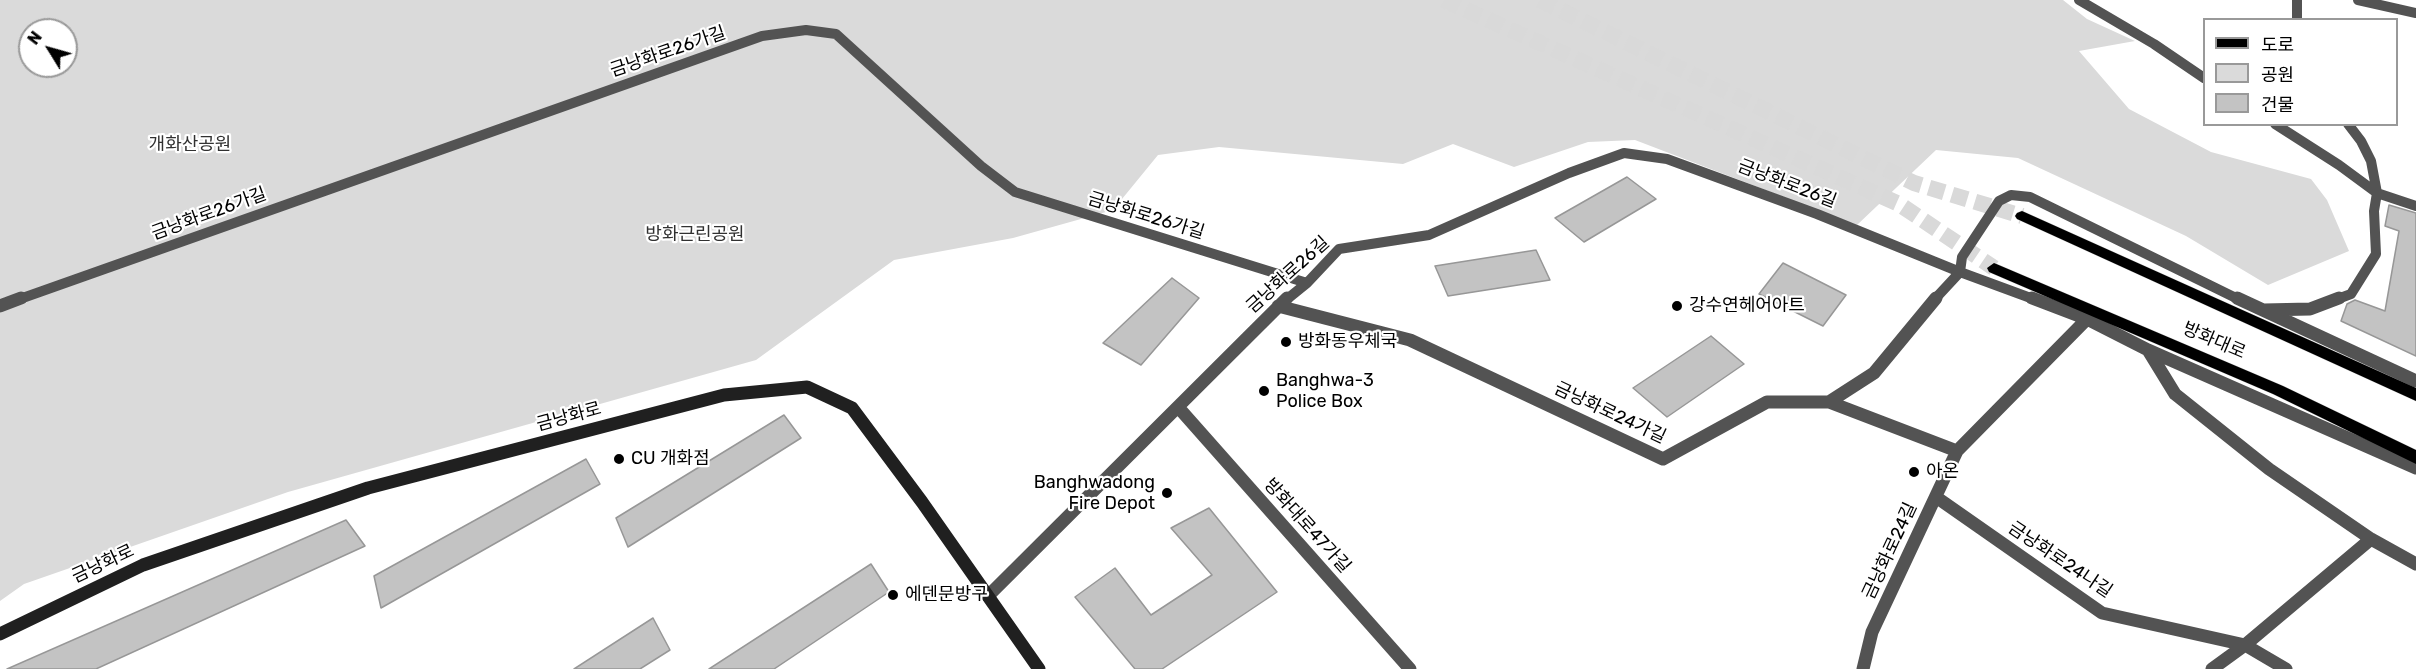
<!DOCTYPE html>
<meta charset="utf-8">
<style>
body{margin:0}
#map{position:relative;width:2416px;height:669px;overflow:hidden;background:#fff;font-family:Rubik,"Noto Sans KR",sans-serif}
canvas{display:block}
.legend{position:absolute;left:2203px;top:18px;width:195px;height:108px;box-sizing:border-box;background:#fff;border:2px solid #999;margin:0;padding:8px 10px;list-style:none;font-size:18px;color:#000}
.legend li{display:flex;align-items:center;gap:12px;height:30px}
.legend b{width:30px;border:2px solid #999}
.north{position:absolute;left:18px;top:18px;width:60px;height:60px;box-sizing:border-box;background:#fff;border:2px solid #999;border-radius:50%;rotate:307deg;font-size:16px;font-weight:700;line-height:24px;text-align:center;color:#000}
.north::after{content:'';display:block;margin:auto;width:21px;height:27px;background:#000;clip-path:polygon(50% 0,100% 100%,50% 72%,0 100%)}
</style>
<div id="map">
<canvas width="2416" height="669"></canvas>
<ul class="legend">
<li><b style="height:8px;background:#000"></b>도로</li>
<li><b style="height:16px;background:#dadada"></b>공원</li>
<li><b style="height:16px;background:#c3c3c3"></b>건물</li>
</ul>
<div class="north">N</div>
</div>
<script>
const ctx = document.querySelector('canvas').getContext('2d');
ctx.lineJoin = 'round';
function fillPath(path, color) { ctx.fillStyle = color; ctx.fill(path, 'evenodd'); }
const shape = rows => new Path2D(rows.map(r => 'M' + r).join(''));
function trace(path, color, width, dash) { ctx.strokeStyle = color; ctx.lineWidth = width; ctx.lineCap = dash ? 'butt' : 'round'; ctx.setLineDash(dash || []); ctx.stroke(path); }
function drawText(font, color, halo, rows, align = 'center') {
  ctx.font = font + ' Rubik,"Noto Sans KR",sans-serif'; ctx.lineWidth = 4.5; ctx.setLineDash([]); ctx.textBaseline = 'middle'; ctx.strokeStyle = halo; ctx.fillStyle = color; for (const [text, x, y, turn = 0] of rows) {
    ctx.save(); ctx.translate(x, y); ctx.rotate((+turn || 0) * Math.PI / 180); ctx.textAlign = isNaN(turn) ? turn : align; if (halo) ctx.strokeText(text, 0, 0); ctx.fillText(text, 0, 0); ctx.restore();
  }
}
const green = shape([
 [0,0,2063,0,2087,19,2135,41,2079,51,2129,109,2211,152,2311,179,2327,200,2349,251,2268,285,2186,236,2018,158,1936,150,1857,225,1635,140,1588,142,1514,167,1453,144,1403,164,1219,147,1158,155,1113,210,1013,238,894,260,756,360,288,492,24,584,0,601],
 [30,30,66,30,66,66,30,66]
]);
const building = shape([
 [1627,177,1656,199,1584,242,1555,218,1627,177],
 [2389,205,2416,213,2416,356,2341,321,2347,304,2355,300,2385,311,2399,231,2385,226,2389,205],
 [1536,250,1550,280,1448,296,1435,266,1536,250],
 [1783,263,1846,295,1823,326,1759,294,1783,263],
 [1172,278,1199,298,1141,365,1103,343,1172,278],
 [1711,336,1744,364,1667,417,1633,388,1711,336],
 [784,415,801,438,628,547,616,518,784,415],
 [586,459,600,484,381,608,374,576,586,459],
 [1209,508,1277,592,1162,669,1135,669,1075,597,1115,568,1151,615,1212,575,1171,528,1209,508],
 [346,520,365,546,96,669,7,669,346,520],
 [871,564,889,592,774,669,709,669,871,564],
 [653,618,670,650,640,669,574,669,653,618]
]);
const highwayTunnel = shape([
 [1444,0,1899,204,1994,268],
 [1540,0,1914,183,2022,216]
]);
const streetFar1 = shape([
 [2079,0,2154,44,2204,78],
 [2297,0,2297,20],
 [2358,0,2416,13],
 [2275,124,2339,165,2377,193,2416,206],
 [17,300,762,36,806,30,836,34,981,166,1015,192,1307,283],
 [1286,300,1307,283,1339,249,1429,235,1569,173,1624,153,1667,159,1817,214,1960,272,1934,300],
 [2036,300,1960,272,1962,257,1999,201,2011,195,2030,197,2240,300],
 [2335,300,2351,294,2376,254,2374,211,2377,193,2371,161,2361,141,2348,124]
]);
const street = shape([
 [2032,298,2087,319,2148,350,2416,468],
 [2237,298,2416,381],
 [0,306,21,298],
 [1278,306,1410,340,1663,459,1767,402,1829,402,1957,451],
 [2264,310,2310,309,2339,298],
 [2148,350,2175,394,2269,469,2371,539,2416,564],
 [1829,402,1874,373,1936,298],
 [1178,407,1410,669],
 [1936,497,2102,613,2245,645,2286,669],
 [988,596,1287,298],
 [1863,669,1872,632,1957,451,2087,319],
 [2212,669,2245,645,2371,539]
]);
const secondary = shape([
 [0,634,143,565,368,488,724,395,807,387,852,408,922,502,1039,669]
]);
const primary = shape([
 [2022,211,2416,388,2416,401,2017,219,2015,216,2017,213,2022,211],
 [1994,263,2283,386,2416,450,2416,464,2273,394,1989,272,1987,268,1994,263]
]);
const markers = [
 [1677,306,6,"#000"],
 [1286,342,6,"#000"],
 [1264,391,6,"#000"],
 [619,459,6,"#000"],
 [1914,472,6,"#000"],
 [1167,493,6,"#000"],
 [893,595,6,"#000"]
];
const streetNames = [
 ["금낭화로26가길",668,52,-19],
 ["금낭화로26길",1787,184,21],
 ["금낭화로26가길",209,214,-20],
 ["금낭화로26가길",1146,216,17],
 ["금낭화로26길",1288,275,-42],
 ["방화대로",2214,341,23],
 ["금낭화로24가길",1610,413,25],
 ["금낭화로",569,417,-15],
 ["방화대로47가길",1307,526,48],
 ["금낭화로24길",1890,551,-65],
 ["금낭화로24나길",2060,560,34],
 ["금낭화로",103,564,-25]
];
const parkNames = [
 ["개화산공원",190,145],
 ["방화근린공원",695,235]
];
const poiNames = [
 ["강수연헤어아트",1689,306],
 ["방화동우체국",1298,342],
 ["Banghwa-3",1276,381],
 ["Police Box",1276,402],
 ["CU 개화점",631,459],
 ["아온",1926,472],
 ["Banghwadong",1155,483,"right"],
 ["Fire Depot",1155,504,"right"],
 ["에덴문방구",905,595]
];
fillPath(green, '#dadada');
fillPath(building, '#c3c3c3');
trace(building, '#979797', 1.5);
trace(highwayTunnel, '#d9d9d9', 16, [16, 8]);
trace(primary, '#dbdbdb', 1);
trace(streetFar1, '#535353', 10);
trace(street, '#535353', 13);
trace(secondary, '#202020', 13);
fillPath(primary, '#000');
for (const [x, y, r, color] of markers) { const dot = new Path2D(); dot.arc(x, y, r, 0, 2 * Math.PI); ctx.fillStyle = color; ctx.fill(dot); trace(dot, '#fff', 2); }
drawText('18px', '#000', '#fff', streetNames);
drawText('18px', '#313131', '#fff', parkNames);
drawText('18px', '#000', '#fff', poiNames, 'left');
</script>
